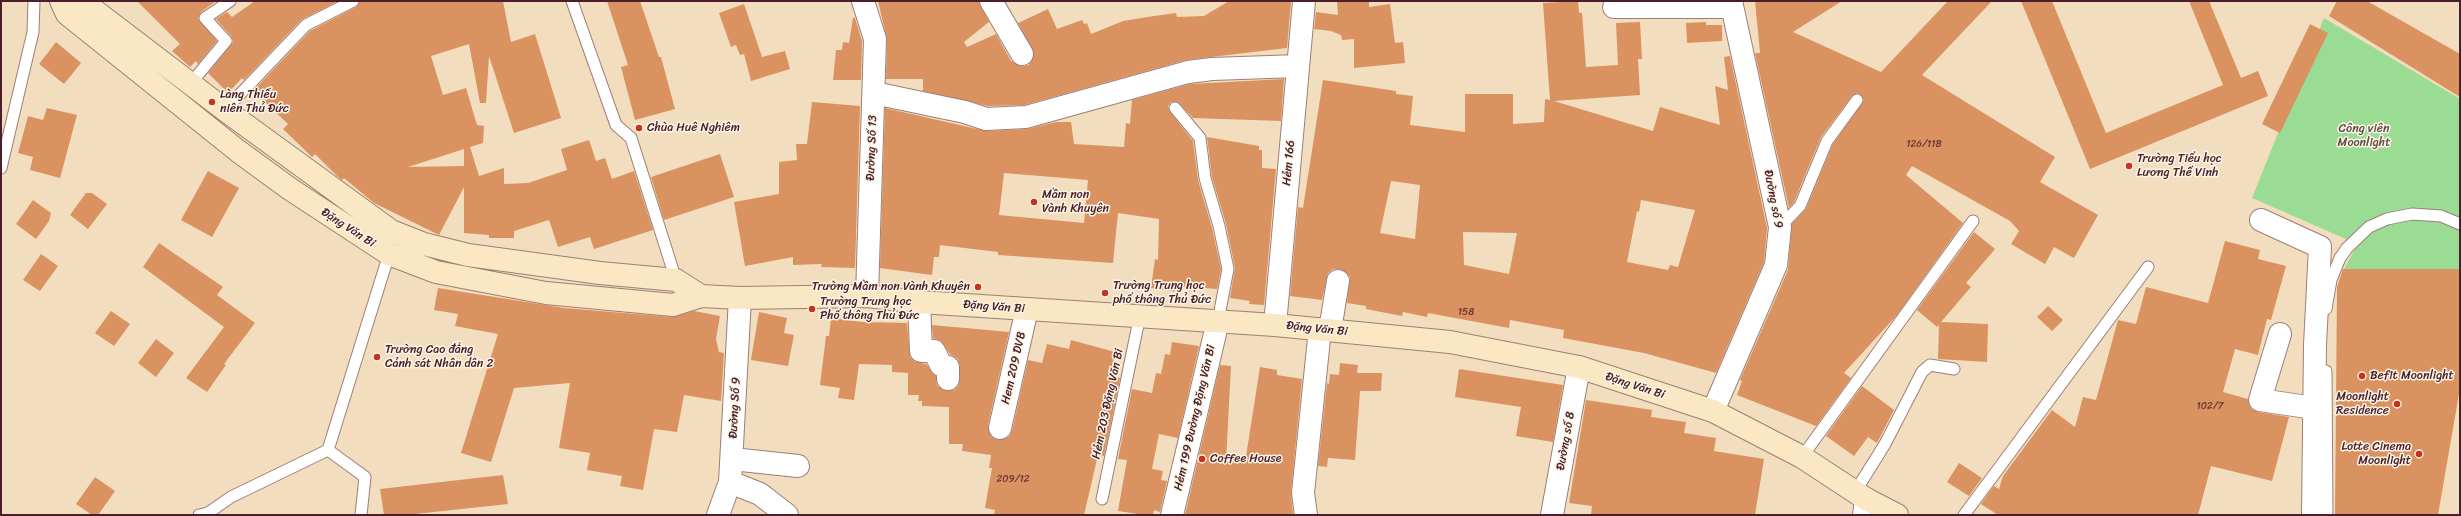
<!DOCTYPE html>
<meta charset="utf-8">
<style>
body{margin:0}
#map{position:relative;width:2461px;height:516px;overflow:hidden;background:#f2debf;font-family:Sriracha,sans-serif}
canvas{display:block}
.frame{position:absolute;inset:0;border:2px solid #4a1f2b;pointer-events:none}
</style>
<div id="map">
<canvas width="2461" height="516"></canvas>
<div class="frame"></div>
</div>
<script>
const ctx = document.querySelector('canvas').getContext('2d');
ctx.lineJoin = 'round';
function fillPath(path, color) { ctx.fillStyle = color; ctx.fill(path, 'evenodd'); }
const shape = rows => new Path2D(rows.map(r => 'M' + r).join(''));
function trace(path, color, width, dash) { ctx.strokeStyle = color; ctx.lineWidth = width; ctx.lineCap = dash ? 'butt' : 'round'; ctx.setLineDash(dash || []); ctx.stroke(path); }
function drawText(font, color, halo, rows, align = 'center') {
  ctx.font = font + ' Sriracha,sans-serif'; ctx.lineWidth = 3; ctx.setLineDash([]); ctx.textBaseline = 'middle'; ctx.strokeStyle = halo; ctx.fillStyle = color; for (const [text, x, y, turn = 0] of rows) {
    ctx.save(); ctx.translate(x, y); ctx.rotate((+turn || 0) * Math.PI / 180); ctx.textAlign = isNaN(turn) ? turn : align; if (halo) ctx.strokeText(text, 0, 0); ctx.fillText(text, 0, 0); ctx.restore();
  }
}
const green = shape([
 [2324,18,2460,99,2460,219,2431,209,2409,209,2379,216,2350,238,2346,239,2252,198],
 [2413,218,2436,219,2460,229,2460,269,2344,269,2356,247,2364,237,2379,227,2394,221]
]);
const building = shape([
 [137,1,216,1,201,12,198,19,217,41,198,64,196,61,190,67,172,51,180,44],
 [255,1,338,1,301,20,244,80,242,78,228,93,208,73,233,42,231,36,216,19,227,12,232,17],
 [360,1,503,1,511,42,535,34,561,118,514,133,489,56,486,103,480,103,469,44,431,56,443,95,466,88,477,125,484,126,483,143,470,147,479,176,504,168,504,184,528,183,567,170,561,149,589,140,596,161,605,158,612,179,634,171,653,230,594,249,590,237,558,247,549,220,514,231,514,238,489,238,489,235,464,233,464,187,439,235,374,203,344,178,342,180,337,176,315,154,312,157,283,129,288,124,253,91,310,31,356,7],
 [464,149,464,166,408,167],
 [607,1,640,1,659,57,661,57,675,109,635,120,621,67,628,65],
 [878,1,979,1,989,22,964,42,967,47,996,34,1011,61,1022,66,1029,65,1034,54,1018,23,1048,9,1057,29,1082,20,1084,24,1087,23,1091,34,1123,21,1154,16,1176,13,1177,17,1204,16,1229,1,1291,1,1287,48,1186,60,1024,105,988,106,923,91,923,79,886,79,887,39],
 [1337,1,1369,1,1369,7,1390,4,1395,43,1403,42,1405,63,1354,68,1354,39,1342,40,1341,35,1331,31,1314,29,1316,12,1338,15],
 [1578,1,1579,13,1582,13,1586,67,1618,65,1616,23,1640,22,1642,59,1638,59,1640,95,1554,101,1653,131,1660,107,1720,125,1715,86,1728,90,1724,57,1730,56,1767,228,1764,262,1716,373,1644,353,1563,338,1564,330,1510,320,1509,328,1428,313,1427,317,1403,312,1402,316,1366,309,1366,306,1347,303,1350,277,1340,269,1333,269,1328,273,1322,300,1290,296,1298,207,1303,208,1323,80,1396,91,1396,94,1413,96,1410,125,1465,132,1465,94,1513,94,1513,124,1544,122,1545,99,1550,100,1543,3],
 [1391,181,1420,185,1415,239,1380,233],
 [1641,200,1695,210,1678,267,1670,265,1668,270,1627,262,1637,211,1639,212],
 [1463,232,1517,233,1509,274,1464,265],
 [1755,1,1842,1,1793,32,1881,72,1948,1,1992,1,1922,75,2055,157,2040,182,2098,215,2074,258,2054,247,2045,264,2011,244,2019,231,2010,221,1912,166,1906,175,1963,223,1897,315,1844,373,1851,378,1816,426,1737,395,1742,381,1740,380,1788,270,1792,224,1806,209,1833,144,1864,100,1858,93,1852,96,1821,137,1794,202,1789,208,1755,53,1760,53],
 [2021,1,2052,1,2106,133,2223,85,2189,1,2209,1,2241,78,2258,71,2268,96,2090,169],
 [2337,1,2367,1,2460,54,2460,97,2329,16],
 [744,4,762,57,785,51,790,69,751,81,744,54,740,55,736,45,731,47,719,13],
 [853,18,855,18,862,41,861,80,833,80,836,50,842,50,843,42,849,43],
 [1706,22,1706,25,1722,25,1722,41,1687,43,1686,23],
 [2310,24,2328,33,2280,133,2262,124],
 [56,42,81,63,64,84,39,64],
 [1284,79,1281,121,1193,118,1178,102,1171,102,1168,106,1170,112,1193,141,1198,180,1212,228,1221,269,1217,289,1179,286,1178,292,1151,288,1155,259,1158,260,1159,219,1118,213,1113,263,998,255,998,252,940,245,939,257,934,257,932,275,880,268,885,108,986,131,1027,129,1056,122,1071,122,1074,144,1124,147,1126,123,1130,124,1132,100,1190,84],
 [1004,173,1088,180,1084,223,999,215],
 [812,102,860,106,855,268,821,267,822,264,793,265,793,257,745,266,734,202,779,194,779,162,797,160,796,144,807,144],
 [47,108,77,115,60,178,30,170,33,157,18,153,28,116,43,120],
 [1207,137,1259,146,1259,150,1262,150,1262,168,1276,169,1264,305,1249,304,1250,301,1230,298,1235,268,1226,224,1212,177],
 [720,154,734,197,664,220,651,177],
 [208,171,239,188,212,237,181,220],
 [86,193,92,193,107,204,88,229,70,215],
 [33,200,51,213,49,221,36,239,16,224],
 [1974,232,1995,249,1966,283,1971,287,1941,322,1988,324,1987,362,1938,359,1939,325,1937,327,1917,310],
 [2225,241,2260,250,2258,259,2286,266,2271,320,2267,319,2258,355,2235,349,2223,392,2248,399,2251,409,2258,412,2289,417,2272,481,2211,466,2198,515,1998,515,1981,504,1994,486,1999,489,2003,476,2052,410,2075,427,2083,397,2096,400,2118,320,2136,324,2146,287,2208,303],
 [159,243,223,287,217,295,255,323,224,364,226,365,207,392,186,378,224,327,143,267],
 [41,254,58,266,40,291,23,280],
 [2343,269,2460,269,2460,388,2438,515,2335,515,2337,287],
 [438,288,564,308,672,317,694,311,720,316,716,339,719,352,724,353,721,401,684,395,677,432,654,429,643,490,620,486,622,476,587,470,590,453,559,448,570,383,514,388,491,462,461,453,498,334,455,326,458,314,434,310],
 [2048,306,2063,320,2052,331,2037,317],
 [111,311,130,324,114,346,95,333],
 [759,312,787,318,784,333,794,335,788,366,751,360],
 [831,318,862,322,907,323,910,357,915,362,926,364,936,376,937,386,948,391,954,390,959,385,960,367,958,359,950,354,941,341,933,338,932,325,1009,332,988,425,991,437,998,440,1009,437,1012,431,1028,360,1042,363,1047,344,1069,349,1071,340,1115,352,1110,376,1120,378,1104,456,1098,455,1084,515,994,515,995,510,985,508,992,468,989,468,991,455,962,451,963,444,949,444,949,407,922,406,922,401,918,401,919,395,908,395,908,373,892,372,892,365,859,364,854,400,838,398,840,388,820,385,826,336,829,336],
 [156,339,174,353,156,377,138,363],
 [1172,342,1199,346,1178,438,1159,434,1152,469,1163,471,1161,480,1167,481,1160,512,1154,510,1153,515,1144,515,1118,511,1127,460,1118,459,1132,389,1152,393,1156,373,1161,374,1165,354,1170,355],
 [1340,363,1358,365,1357,373,1382,373,1381,391,1360,391,1355,460,1328,458,1327,467,1318,466,1327,383,1329,384,1330,374,1339,375],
 [1220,365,1231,366,1226,461,1245,463,1260,367,1277,370,1277,375,1302,379,1291,492,1293,515,1185,515],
 [1459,369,1563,385,1553,442,1516,436,1521,407,1455,397],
 [1862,386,1894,410,1877,443,1868,437,1854,456,1826,436],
 [1586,400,1652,410,1651,417,1686,422,1684,433,1716,438,1714,451,1764,459,1755,515,1591,515,1592,506,1569,503],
 [1959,463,1982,478,1969,496,1947,482],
 [503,475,508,504,406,515,384,515,380,489],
 [95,477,115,491,98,515,92,515,76,504]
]);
const service = shape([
 [572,1,616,125,631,138,676,280],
 [191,83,226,41,205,18,230,1],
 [1175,108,1200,138,1205,178,1219,226,1228,269,1218,321],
 [225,110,306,25,353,1],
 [1,168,33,32,34,1],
 [1780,227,1800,206,1827,141,1857,100],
 [2326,309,2331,280,2340,258,2347,248,2369,227,2387,219,2412,214,2441,216,2460,224],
 [2326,371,2327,515],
 [1802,457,1973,221],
 [1855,492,1885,444,1922,372,1930,365,1954,369],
 [1102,499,1140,315],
 [199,515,208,513,231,497,328,450],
 [361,515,365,477,328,450,389,254],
 [1964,515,2148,267]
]);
const minor = shape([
 [863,1,875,39,867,296],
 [991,1,1022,54],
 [1614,7,1732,7],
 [874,93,965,112,986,119,1026,117,1188,72,1212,69,1298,66],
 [2261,220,2320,247,2315,345,2313,515],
 [919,302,921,351,934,351,941,365,948,367,948,379],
 [1275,325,1304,1],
 [1330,330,1338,281],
 [2280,334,2260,400,2314,408],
 [1000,428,1027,309],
 [732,459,798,466],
 [730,482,760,494,787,515],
 [1172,515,1218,321],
 [1306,515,1303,493,1320,329],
 [1552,515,1579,367],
 [1864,515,1866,499]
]);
const tertiary = shape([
 [1713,411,1776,265,1780,227,1731,1],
 [718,515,730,482,740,298]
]);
const secondary = shape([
 [61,1,67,14,238,151,290,189,389,254,436,272,546,293,673,305,701,296,740,298,867,296,919,302,1275,325,1450,342,1579,367,1713,411,1802,457,1866,499,1897,515],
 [82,1,225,110,391,231,424,244,468,255,600,273,676,280,701,296]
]);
const markers = [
 [212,102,4,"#c8321e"],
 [639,128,4,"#c8321e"],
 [2129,166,4,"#c8321e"],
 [1034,202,4,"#c8321e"],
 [978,287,4,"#c8321e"],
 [1105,293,4,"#c8321e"],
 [812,309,4,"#c8321e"],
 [377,357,4,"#c8321e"],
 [2362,376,4,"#c8321e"],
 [2397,404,4,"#c8321e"],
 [2419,454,4,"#c8321e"],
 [1202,459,4,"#c8321e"]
];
const numberNames = [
 ["126/11B",1924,144],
 ["158",1466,312],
 ["102/7",2210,406],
 ["209/12",1013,479]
];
const poiNames = [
 ["Làng Thiếu",220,95],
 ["niên Thủ Đức",220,109],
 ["Chùa Huê Nghiêm",647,128],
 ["Trường Tiểu học",2137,159],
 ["Lương Thế Vinh",2137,173],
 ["Mầm non",1042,195],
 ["Vành Khuyên",1042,209],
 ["Trường Trung học",1113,286],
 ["phổ thông Thủ Đức",1113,300],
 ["Trường Mầm non Vành Khuyên",970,287,"right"],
 ["Trường Trung học",820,302],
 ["Phổ thông Thủ Đức",820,316],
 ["Trường Cao đẳng",385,350],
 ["Cảnh sát Nhân dân 2",385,364],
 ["Befit Moonlight",2370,376],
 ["Moonlight",2389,397,"right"],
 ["Residence",2389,411,"right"],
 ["Lotte Cinema",2411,447,"right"],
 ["Moonlight",2411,461,"right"],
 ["Coffee House",1210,459]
];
const parkNames = [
 ["Công viên",2364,129],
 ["Moonlight",2364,143]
];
const streetNames = [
 ["Đường Số 13",872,148,-88],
 ["Hẻm 166",1289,163,-85],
 ["Đường số 9",1773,199,79],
 ["Đặng Văn Bi",348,228,33],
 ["Đặng Văn Bi",994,307,4],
 ["Đặng Văn Bi",1317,329,6],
 ["Hem 209 DVB",1014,368,-77],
 ["Đặng Văn Bi",1635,386,18],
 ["Hẻm 203 Đặng Văn Bi",1108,404,-78],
 ["Đường Số 9",735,408,-87],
 ["Hẻm 199 Đường Đặng Văn Bi",1195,418,-77],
 ["Đường số 8",1566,441,-80]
];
fillPath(green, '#9adc93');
fillPath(building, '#da9261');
trace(service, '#9e7e75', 13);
trace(minor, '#9e7e75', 24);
trace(tertiary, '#9e7e75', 24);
trace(secondary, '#9e7e75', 24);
trace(service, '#fff', 11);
trace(minor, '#fff', 22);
trace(tertiary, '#fff', 22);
trace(secondary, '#fae7c3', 22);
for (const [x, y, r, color] of markers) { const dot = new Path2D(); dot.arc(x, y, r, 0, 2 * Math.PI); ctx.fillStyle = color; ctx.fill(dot); trace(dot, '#fcf5e5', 1.5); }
drawText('10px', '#6e3c38', null, numberNames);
drawText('12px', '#4a1f2b', '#fcf5e5', poiNames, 'left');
drawText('12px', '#5e4e45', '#fcf5e5', parkNames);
drawText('12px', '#4a1f2b', '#fcf5e5', streetNames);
</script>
